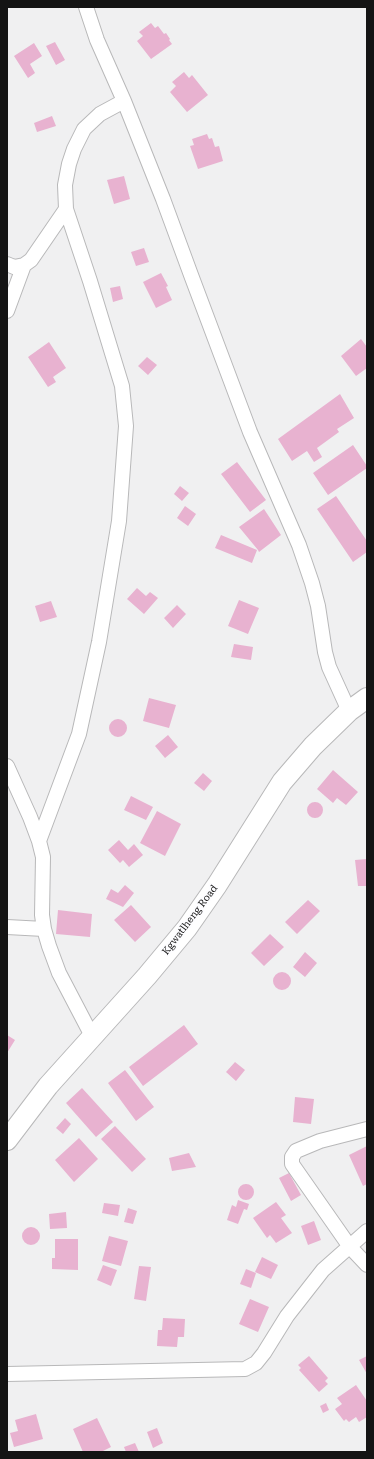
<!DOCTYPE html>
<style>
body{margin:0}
#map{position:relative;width:374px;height:1459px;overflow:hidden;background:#f0f0f1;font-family:"Roboto Serif",serif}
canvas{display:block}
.frame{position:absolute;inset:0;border:8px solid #141414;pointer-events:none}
</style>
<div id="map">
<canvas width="374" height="1459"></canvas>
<div class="frame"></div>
</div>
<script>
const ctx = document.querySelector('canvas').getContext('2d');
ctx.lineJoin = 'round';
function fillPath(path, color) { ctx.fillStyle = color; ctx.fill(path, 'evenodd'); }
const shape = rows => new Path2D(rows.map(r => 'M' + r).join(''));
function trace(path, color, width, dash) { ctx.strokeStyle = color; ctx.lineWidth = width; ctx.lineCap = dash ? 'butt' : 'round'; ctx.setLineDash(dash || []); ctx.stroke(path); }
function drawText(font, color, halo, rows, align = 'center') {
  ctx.font = font + ' "Roboto Serif",serif'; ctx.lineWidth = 4; ctx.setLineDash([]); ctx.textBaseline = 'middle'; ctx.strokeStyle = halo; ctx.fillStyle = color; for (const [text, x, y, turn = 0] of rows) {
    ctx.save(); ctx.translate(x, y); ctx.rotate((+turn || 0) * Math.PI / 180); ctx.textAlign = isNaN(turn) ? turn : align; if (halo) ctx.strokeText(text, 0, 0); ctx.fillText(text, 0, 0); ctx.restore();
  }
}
const building = shape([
 [151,23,155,28,158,26,164,34,166,33,170,39,169,40,172,44,151,59,137,41,143,36,139,32],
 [55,42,65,60,56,65,46,46],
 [34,43,42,56,30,64,35,73,28,78,14,56],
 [184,72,189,78,192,75,208,95,187,112,170,92,176,86,172,82],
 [52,116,56,126,37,132,34,123],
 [207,134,209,139,212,138,215,147,219,146,223,161,198,169,190,146,194,145,192,139],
 [124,176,130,199,114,204,107,180],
 [144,248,149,262,136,266,131,252],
 [161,273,168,286,166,287,172,300,156,308,143,282],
 [120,286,123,299,113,302,110,288],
 [361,339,367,347,367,368,356,376,341,356],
 [49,342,66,368,53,377,56,382,48,387,28,357],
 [147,357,157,365,148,375,138,366],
 [340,394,354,418,337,429,339,432,317,448,322,457,314,462,307,451,292,461,278,439],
 [353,445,367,466,367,468,328,495,313,473],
 [237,462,266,500,250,512,221,474],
 [180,486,189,493,182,501,174,494],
 [336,496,367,541,367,552,353,562,317,509],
 [185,506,196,514,188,526,177,518],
 [264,509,281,535,259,552,258,550,239,527],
 [221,535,257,550,252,563,215,548],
 [137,588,146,596,150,592,158,598,144,614,127,599],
 [239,600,259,608,248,634,228,626],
 [51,601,57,617,40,622,35,606],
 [177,605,186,614,173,628,164,618],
 [234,644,253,647,251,660,231,657],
 [149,698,176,705,169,728,143,721],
 '109 728a9 9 0 1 1 18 0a9 9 0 1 1-18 0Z',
 [168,735,178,747,165,758,155,746],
 [333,770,358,792,346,805,337,798,333,803,317,789],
 [203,773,212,781,204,791,194,783],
 [131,796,153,807,146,820,124,810],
 '307 810a8 8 0 1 1 16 0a8 8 0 1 1-16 0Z',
 [157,811,181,824,165,856,140,843],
 [119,840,128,850,134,844,143,855,129,867,123,860,120,863,108,850],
 [367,859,367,886,358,886,355,860],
 [125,885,134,893,123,907,106,899,111,889,118,893],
 [308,900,320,911,297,934,285,922],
 [131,905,151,927,135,942,114,920],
 [58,910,92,914,90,937,56,934],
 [270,934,284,947,264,966,251,953],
 [305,952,317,963,305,977,293,967],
 '273 981a9 9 0 1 1 18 0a9 9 0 1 1-18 0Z',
 [184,1025,198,1044,143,1086,129,1067],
 [7,1035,15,1040,7,1053],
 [235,1062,245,1070,236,1081,226,1072],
 [125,1070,154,1107,136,1121,108,1083],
 [82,1088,113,1122,96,1137,66,1103],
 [295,1097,314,1099,311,1124,293,1122],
 [65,1118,71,1124,63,1134,56,1128],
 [115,1126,146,1159,132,1172,101,1139],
 [79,1138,98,1159,74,1182,55,1160],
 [367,1146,367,1184,363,1186,349,1155],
 [189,1153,196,1167,172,1171,169,1158],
 [289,1173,301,1195,291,1201,279,1178],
 '238 1192a8 8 0 1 1 16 0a8 8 0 1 1-16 0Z',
 [238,1200,249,1204,247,1210,244,1209,238,1224,227,1220,232,1205,236,1207],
 [276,1202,286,1215,281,1218,292,1233,276,1243,270,1235,267,1238,253,1218],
 [104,1203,120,1205,118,1216,102,1213],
 [128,1208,137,1211,133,1224,124,1222],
 [66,1212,67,1228,50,1229,49,1214],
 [314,1221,321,1240,308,1245,301,1226],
 '22 1236a9 9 0 1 1 18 0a9 9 0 1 1-18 0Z',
 [109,1236,128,1241,121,1266,102,1261],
 [55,1239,78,1239,78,1270,52,1269,52,1258,55,1258],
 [262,1257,278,1265,271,1279,255,1272],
 [103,1265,117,1270,111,1286,97,1280],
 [139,1266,151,1267,146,1301,134,1299],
 [246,1269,256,1273,251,1288,240,1284],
 [250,1299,269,1307,258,1332,239,1324],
 [163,1318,185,1319,184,1337,178,1337,177,1347,157,1346,158,1330,162,1330],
 [309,1356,328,1378,325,1381,328,1384,319,1392,299,1370,301,1368,298,1365],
 [367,1356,367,1374,359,1360],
 [356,1385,367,1401,367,1417,359,1422,356,1417,349,1422,346,1419,344,1421,335,1409,342,1404,337,1398],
 [326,1403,329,1410,323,1413,320,1406],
 [36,1414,43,1439,14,1447,10,1433,18,1431,15,1420],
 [97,1418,111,1447,101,1452,83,1452,73,1429],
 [157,1428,163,1443,153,1448,147,1432],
 [135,1443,139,1452,126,1452,124,1447]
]);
const street = shape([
 [86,7,97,40,124,101,163,199,191,275,250,432,299,545,312,583,318,606,325,652,329,667,349,711],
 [7,264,14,267,24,265,31,260,66,209],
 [7,311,24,265],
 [7,766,30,817,39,841,43,857,42,915,44,929,49,946,59,973,92,1036],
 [39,841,79,734,99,642,119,521,126,426,122,386,90,281,66,209,65,185,69,164,74,149,84,129,100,114,124,101],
 [7,927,44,929],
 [367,1129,320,1141,296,1151,292,1157,292,1164,350,1247,367,1265],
 [7,1374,245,1369,256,1363,264,1353,287,1316,323,1270,367,1231]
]);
const secondary = shape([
 [7,1140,48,1086,147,976,187,928,217,885,282,782,313,746,349,711,367,698]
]);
const streetNames = [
 ["Kgwatlheng Road",190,920,-53]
];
fillPath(building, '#e8b2d0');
trace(street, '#b8b8b9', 16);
trace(secondary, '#b8b8b9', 22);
trace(street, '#fff', 14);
trace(secondary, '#fff', 20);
drawText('10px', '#141414', '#fdfdff', streetNames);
</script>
